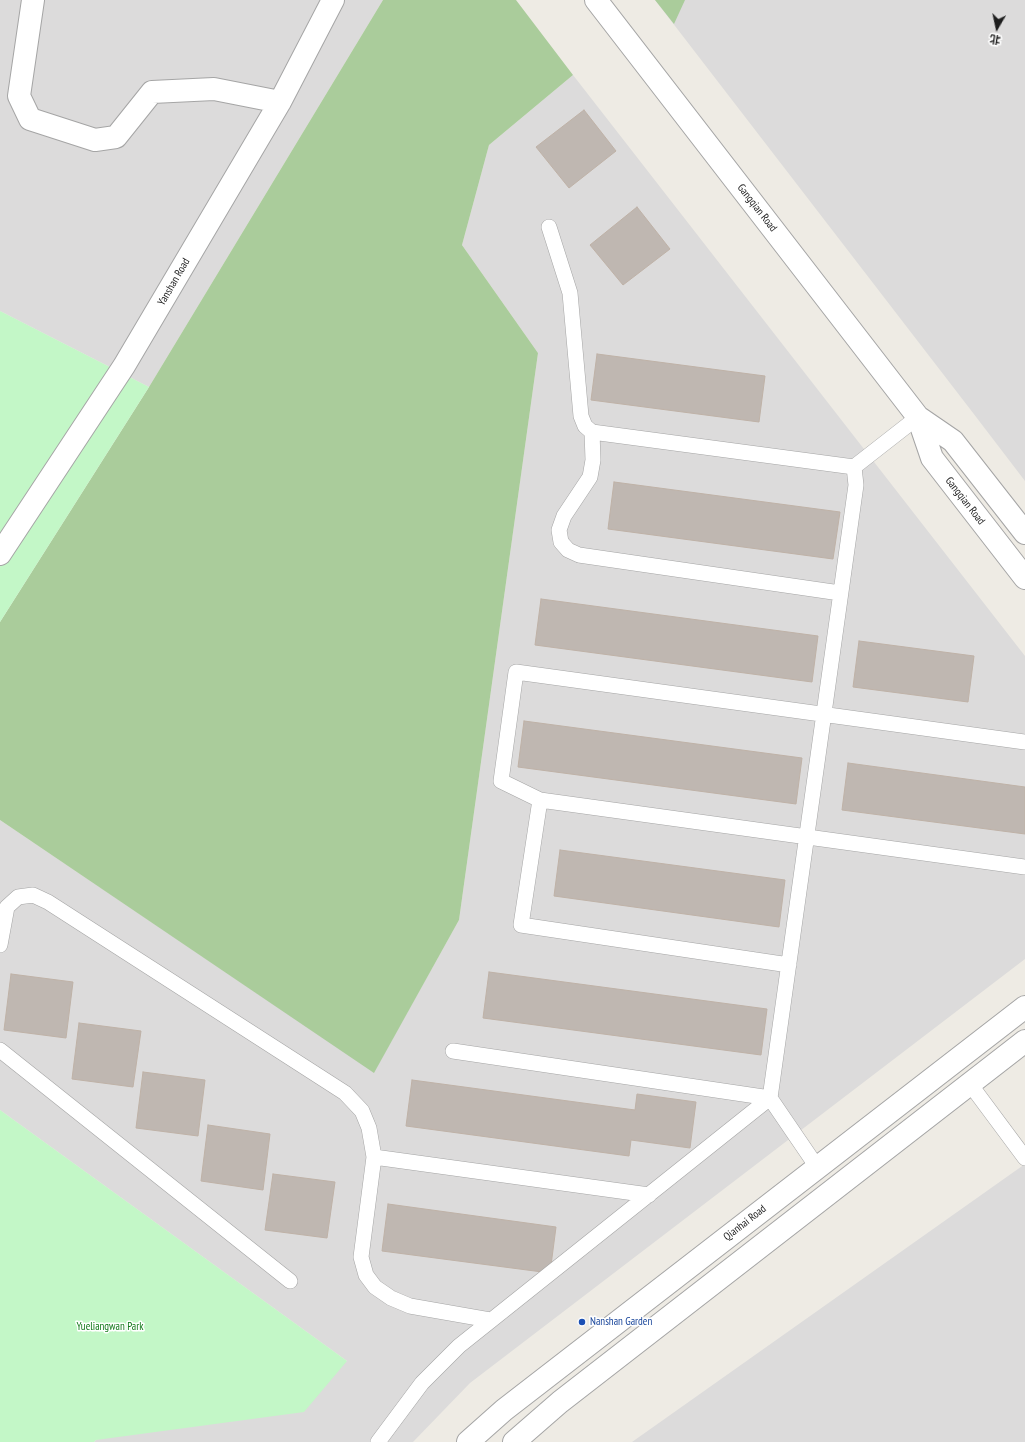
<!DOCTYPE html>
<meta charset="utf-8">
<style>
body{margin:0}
#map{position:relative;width:1025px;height:1442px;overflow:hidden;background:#eeebe4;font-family:"PT Sans Narrow","Noto Sans SC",sans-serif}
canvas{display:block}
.north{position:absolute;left:977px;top:8px;width:40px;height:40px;-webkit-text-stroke:3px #fff;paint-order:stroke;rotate:189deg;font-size:11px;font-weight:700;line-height:16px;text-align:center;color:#1e1e1e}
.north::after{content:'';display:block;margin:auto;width:14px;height:18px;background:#1e1e1e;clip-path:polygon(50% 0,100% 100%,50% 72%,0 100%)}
</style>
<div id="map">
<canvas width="1025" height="1442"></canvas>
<div class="north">北</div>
</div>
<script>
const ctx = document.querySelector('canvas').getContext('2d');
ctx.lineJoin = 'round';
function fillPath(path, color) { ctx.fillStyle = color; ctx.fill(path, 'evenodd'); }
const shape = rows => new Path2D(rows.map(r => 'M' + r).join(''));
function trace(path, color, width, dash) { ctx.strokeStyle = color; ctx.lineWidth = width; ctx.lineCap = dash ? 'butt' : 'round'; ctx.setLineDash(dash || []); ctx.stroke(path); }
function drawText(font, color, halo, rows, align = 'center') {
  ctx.font = font + ' "PT Sans Narrow",sans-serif'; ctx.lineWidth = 3; ctx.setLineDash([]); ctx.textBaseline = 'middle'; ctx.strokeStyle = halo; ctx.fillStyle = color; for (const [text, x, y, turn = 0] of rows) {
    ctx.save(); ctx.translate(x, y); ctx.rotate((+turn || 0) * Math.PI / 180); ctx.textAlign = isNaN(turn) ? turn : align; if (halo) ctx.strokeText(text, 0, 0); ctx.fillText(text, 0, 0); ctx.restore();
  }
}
const residential = shape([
 [0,0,383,0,149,387,0,311],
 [655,0,1025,0,1025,481,970,409],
 [573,75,1025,656,1025,959,470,1383,413,1442,94,1442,96,1440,347,1361,0,1110,0,820,374,1072,459,920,538,353,462,245,489,145],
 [1025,1164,1025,1442,632,1442]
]);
const forest = shape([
 [383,0,516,0,573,75,489,145,462,245,538,353,459,920,374,1073,0,820,0,622,149,387],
 [655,0,685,0,674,24]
]);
const park = shape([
 [0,311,149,387,0,622],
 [0,1110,347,1361,304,1412,96,1440,94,1442,0,1442]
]);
const building = shape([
 [584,110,616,151,569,188,536,147,584,110],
 [637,207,670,249,623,285,590,245,637,207],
 [597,354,765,376,759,422,591,400,597,354],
 [614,482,840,512,833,559,608,529,614,482],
 [541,599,818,636,812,682,535,645,541,599],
 [859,641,974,656,968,702,853,687,859,641],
 [524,721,802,758,796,804,518,767,524,721],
 [848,763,1025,787,1025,834,842,810,848,763],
 [560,850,785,880,779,927,554,896,560,850],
 [489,972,767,1009,761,1055,483,1018,489,972],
 [11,974,73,982,66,1038,4,1030,11,974],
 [79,1023,141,1031,133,1087,72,1079,79,1023],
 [143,1072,205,1080,198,1136,136,1128,143,1072],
 [412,1080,635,1110,637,1094,696,1102,690,1148,631,1140,629,1156,406,1126,412,1080],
 [208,1125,270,1134,263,1190,201,1181,208,1125],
 [273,1174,335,1182,327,1238,265,1230,273,1174],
 [388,1204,556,1227,550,1273,382,1251,388,1204]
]);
const service = shape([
 [549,227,570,293,581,416,585,426,592,432,854,467,856,485,770,1098,817,1167],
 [592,432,593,460,590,477,564,516,559,530,561,542,568,550,579,555,840,593],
 [854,467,918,417],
 [1025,742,516,672,501,781,540,800,1025,867],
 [540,800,521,925,789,965],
 [0,945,7,907,18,897,33,895,48,902,345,1093,362,1111,369,1128,374,1157,361,1257,366,1275,375,1287,391,1298,410,1306,490,1320],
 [0,1050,290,1281],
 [453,1051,770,1098],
 [970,1084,1025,1158],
 [374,1157,649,1195],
 [378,1442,422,1383,459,1346,770,1098]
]);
const minor = shape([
 [33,0,19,96,30,119,95,140,116,137,152,92,214,89,280,102],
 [0,554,124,366,280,102,333,0]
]);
const tertiary = shape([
 [596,0,918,417,953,441,1025,533],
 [918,417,932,458,1025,578],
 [468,1442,504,1410,1025,1007],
 [514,1442,560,1402,1025,1041]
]);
const markers = [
 [582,1322,4,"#1a4fb4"]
];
const streetNames = [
 ["Gangqian Road",757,208,52],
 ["Yanshan Road",174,282,-60],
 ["Gangqian Road",965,501,52],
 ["Qianhai Road",745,1223,-38]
];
const transitNames = [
 ["Nanshan Garden",590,1322]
];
const parkNames = [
 ["Yueliangwan Park",110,1327]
];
fillPath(residential, '#dcdbdb');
fillPath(forest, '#aacc9b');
fillPath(park, '#c3f7c7');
fillPath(building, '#bfb7b1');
trace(building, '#bfb2a7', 1);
trace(service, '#a5a5a5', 16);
trace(minor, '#a5a5a5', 24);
trace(tertiary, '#a5a5a5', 24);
trace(service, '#fff', 15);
trace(minor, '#fff', 22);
trace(tertiary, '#fff', 22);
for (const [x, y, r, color] of markers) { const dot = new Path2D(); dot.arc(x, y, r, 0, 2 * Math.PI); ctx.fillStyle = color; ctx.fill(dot); trace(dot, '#fff', 1.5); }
drawText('11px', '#1e1e1e', '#fff', streetNames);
drawText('11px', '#164399', '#fff', transitNames, 'left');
drawText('11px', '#107718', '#fff', parkNames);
</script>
